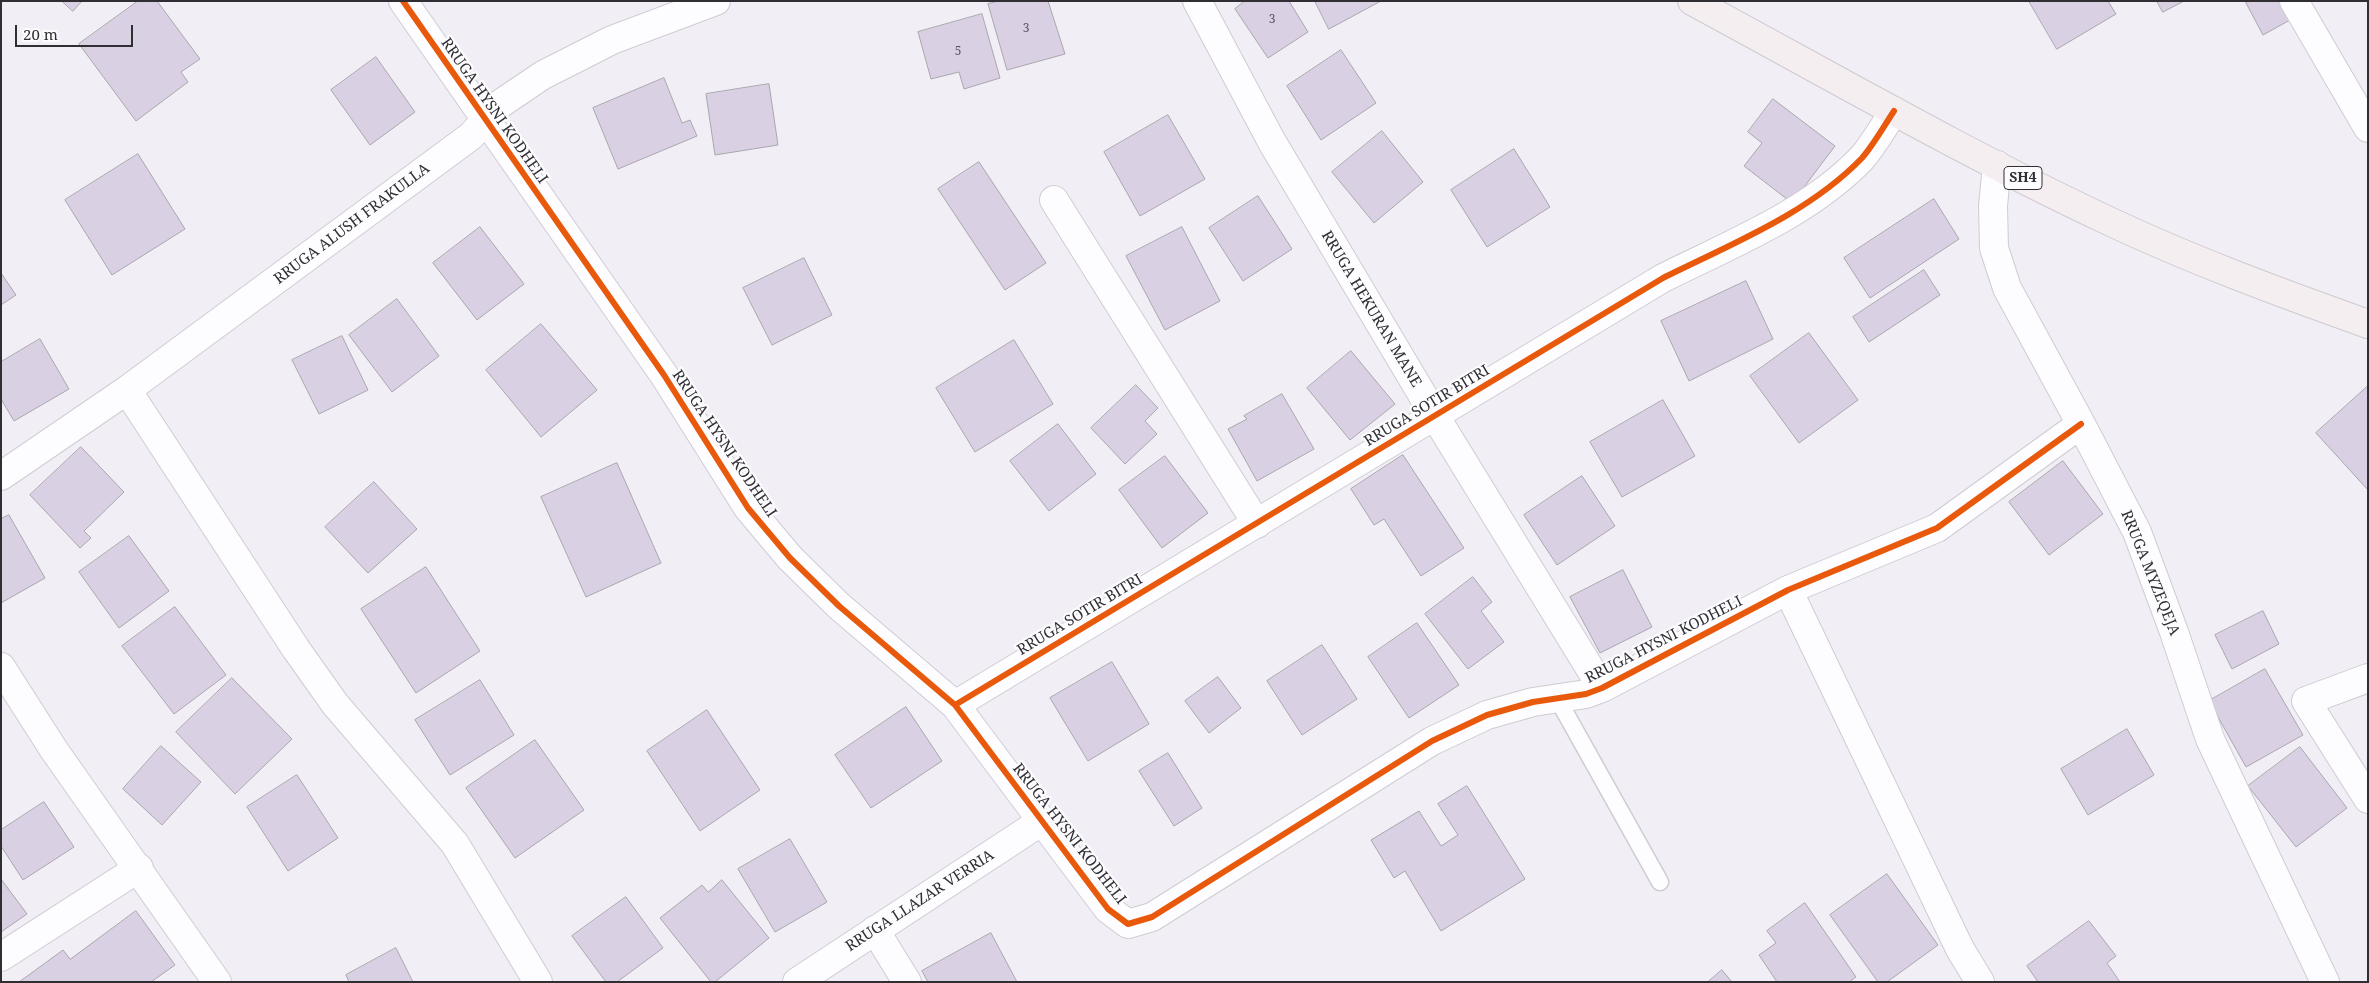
<!DOCTYPE html>
<html>
<head>
<meta charset="utf-8">
<style>
	body { margin:0 }
	#map { position:relative; width:2369px; height:983px; overflow:hidden; background:#f2eef6; font-family:"Noto Serif",serif }
	canvas { display:block }
	.frame { position:absolute; inset:0; border:2px solid #302e33; pointer-events:none }
	.scale { position:absolute; left:15px; top:25px; width:118px; height:22px; box-sizing:border-box; border:2px solid #302e33; border-top:0; padding-left:6px; font-size:15px; line-height:18px; white-space:nowrap; color:#302e33; -webkit-text-stroke:4px #fcfbfe; paint-order:stroke }
</style>
</head>
<body>
<div id="map">
<canvas width="2369" height="983"></canvas>
<div class="frame"></div>
<div class="scale">20 m</div>
</div>
<script>
const c = document.querySelector('canvas').getContext('2d');
c.lineJoin = 'round';
function fillPath(path, color) { c.fillStyle = color; c.fill(path, 'evenodd'); }
function trace(path, color, width, dash) { c.strokeStyle = color; c.lineWidth = width; c.lineCap = dash ? 'butt' : 'round'; c.setLineDash(dash || []); c.stroke(path); }
function label(font, color, halo, rows, align = 'center') {
  c.font = font + ' "Noto Serif",serif'; c.lineWidth = 4.5; c.setLineDash([]); c.textBaseline = 'middle'; c.strokeStyle = halo; c.fillStyle = color; for (const [text, x, y, turn = 0] of rows) {
    c.save(); c.translate(x, y); c.rotate((+turn || 0) * Math.PI / 180); c.textAlign = isNaN(turn) ? turn : align; if (halo) c.strokeText(text, 0, 0); c.fillText(text, 0, 0); c.restore();
  }
}
const building = new Path2D(`
	M62,1h20l-9,10z
	M138,1h19l43,58 -19,13 7,10 -52,39 -57,-77z
	M999,1h49l17,53 -58,16 -19,-66z
	M1245,1h44l19,31 -40,26 -33,-49z
	M1315,1h66l-52,28z
	M2029,1h79l8,13 -59,35z
	M2157,1h27l-21,11z
	M2249,1h32l9,19 -27,15 -17,-32z
	M982,14l18,64 -36,11 -5,-17 -28,7 -13,-47z
	M1341,50l35,53 -55,37 -34,-54z
	M376,57l39,55 -45,33 -39,-55z
	M664,78l18,45 8,-3 7,16 -79,33 -25,-61z
	M769,84l9,61 -63,10 -9,-61z
	M1773,99l62,47 -43,57 -48,-37 18,-23 -14,-11z
	M1168,115l37,64 -65,37 -36,-64z
	M1382,131l41,51 -49,41 -42,-51z
	M1514,149l36,58 -63,40 -36,-57z
	M138,154l47,75 -73,46 -47,-75z
	M979,162l67,101 -41,27 -67,-101z
	M1258,196l34,53 -49,32 -34,-53z
	M1934,199l25,40 -89,59 -26,-40z
	M480,227l44,57 -47,36 -44,-57z
	M1182,227l38,74 -55,29 -39,-74z
	M804,258l28,57 -60,30 -29,-57z
	M1924,270l16,25 -71,47 -16,-25z
	M1,273l15,22 -15,10z
	M1746,281l27,58 -84,42 -28,-60z
	M397,299l42,57 -47,36 -43,-57z
	M541,324l56,66 -56,47 -55,-67z
	M1809,333l49,67 -59,43 -49,-67z
	M342,336l26,54 -49,24 -27,-54z
	M40,339l29,50 -55,32 -13,-22v-37z
	M1014,340l39,64 -78,48 -39,-64z
	M1351,351l44,53 -45,36 -43,-52z
	M1136,385l22,23 -13,13 12,13 -32,30 -34,-36z
	M2368,386v104l-52,-57z
	M1282,394l32,55 -57,32 -29,-52 19,-10 -3,-3z
	M1663,400l32,56 -73,41 -32,-55z
	M1058,424l38,50 -47,37 -39,-50z
	M81,447l43,45 -40,39 7,7 -11,10 -50,-53z
	M1403,455l61,93 -43,28 -37,-57 -10,6 -23,-36z
	M1165,456l43,57 -46,35 -43,-58z
	M2063,461l40,53 -54,41 -40,-53z
	M617,463l44,100 -75,34 -45,-100z
	M1582,476l33,50 -58,39 -33,-50z
	M374,482l43,47 -49,44 -43,-46z
	M9,515l36,63 -44,25v-84z
	M129,536l40,55 -50,37 -40,-56z
	M426,567l54,84 -64,42 -55,-84z
	M1623,570l29,57 -52,26 -30,-56z
	M1473,577l19,25 -11,9 23,31 -36,27 -43,-55z
	M175,607l51,68 -52,39 -52,-68z
	M2263,611l16,33 -47,25 -17,-34z
	M1417,623l42,62 -50,33 -41,-61z
	M1322,645l35,54 -55,36 -35,-54z
	M1112,662l37,62 -61,37 -38,-63z
	M2265,669l38,66 -57,32 -37,-66z
	M1218,677l23,31 -32,25 -24,-32z
	M232,678l60,61 -57,55 -59,-62z
	M480,680l34,55 -64,40 -35,-55z
	M906,707l36,54 -71,47 -36,-53z
	M707,710l53,80 -60,41 -53,-80z
	M2127,729l27,46 -66,40 -27,-46z
	M535,740l49,70 -69,48 -49,-70z
	M161,746l40,36 -39,43 -39,-36z
	M2300,747l47,61 -51,39 -48,-61z
	M1168,753l34,55 -28,18 -35,-55z
	M297,775l41,63 -50,33 -41,-64z
	M1467,786l58,93 -84,52 -36,-60 -11,7 -23,-38 48,-29 22,35 17,-11 -20,-31z
	M44,802l30,45 -51,33 -22,-34v-16z
	M790,839l37,63 -52,30 -37,-63z
	M1887,874l51,71 -51,37h-9l-48,-67z
	M1,879l26,35 -26,18z
	M722,880l47,58 -54,44h-4l-51,-64 42,-33 6,7z
	M626,897l37,51 -46,34h-11l-34,-46z
	M1805,903l51,74 -7,5h-72l-18,-27 17,-12 -9,-12z
	M136,911l39,54 -24,17h-132l44,-32 7,9z
	M2089,921l27,35 -9,7 13,19h-82l-11,-16z
	M991,933l26,49h-89l-6,-11z
	M396,948l17,34h-64l-3,-7z
	M1722,970l10,12h-24z`);
const lane = new Path2D(`
	M1557,698l103,184`);
const street = new Path2D(`
	M403,1l261,374 84,133 42,50 49,48 116,99 153,204 20,15 24,-7 280,-176 55,-26 46,-13 53,-8 16,-6 186,-98 149,-62 144,-104
	M1197,1l75,141 163,274 167,272
	M2294,1l74,127
	M1997,165l-4,41 1,42 13,40 74,136 56,108 37,100 36,107 115,243
	M1054,200l203,324
	M127,390l169,259 39,55 120,140 83,138
	M1,476l126,-86 344,-254 29,-32 43,-29 69,-35 104,-39
	M1788,590l172,359 20,33
	M1,667l53,83 163,232
	M2368,678l-62,23 62,98
	M955,705l708,-427c68,-34 145,-64 199,-120 12,-14 22,-32 32,-47
	M875,930l32,52
	M1,957l138,-89
	M797,982l245,-161`);
const primary = new Path2D(`
	M1692,1c139,75 276,154 419,221 83,39 170,71 257,102`);
const cycleway = new Path2D(`
	M403,1l261,374 84,133 42,50 49,48 116,99 153,204 20,15 24,-7 280,-176 55,-26 46,-13 53,-8 16,-6 186,-98 149,-62 144,-104
	M955,705l708,-427c68,-34 145,-64 199,-120 12,-14 22,-32 32,-47`);
const numberNames = [
	["3",1272,20],
	["3",1026,29],
	["5",958,52]
];
const shields = [
	[2023,178,38]
];
const shieldNames = [
	["SH4",2023,178]
];
const streetNames = [
	["RRUGA HYSNI KODHELI",494,111,55],
	["RRUGA ALUSH FRAKULLA",352,224,-37],
	["RRUGA HEKURAN MANE",1371,309,59],
	["RRUGA SOTIR BITRI",1427,406,-31],
	["RRUGA HYSNI KODHELI",724,444,56],
	["RRUGA MYZEQEJA",2150,573,68],
	["RRUGA SOTIR BITRI",1080,615,-31],
	["RRUGA HYSNI KODHELI",1664,640,-27],
	["RRUGA HYSNI KODHELI",1069,834,52],
	["RRUGA LLAZAR VERRIA",920,901,-33]
];
fillPath(building, '#d9d0e4');
trace(building, '#a9a6ac', 1);
trace(lane, '#cfccd2', 19);
trace(street, '#cfccd2', 30);
trace(primary, '#cdcbcf', 30);
trace(lane, '#fdfcfe', 16);
trace(street, '#fdfcfe', 28);
trace(primary, '#f5eef1', 28);
trace(cycleway, '#e8590c', 6);
label('12px', '#5a565f', null, numberNames);
for (const [x, y, w] of shields) { const box = new Path2D(); box.roundRect(x - w / 2, y - 11.5, w, 23, 4); c.fillStyle = '#fcfbfe'; c.fill(box); trace(box, '#302e33', 1); }
label('bold 14px', '#302e33', null, shieldNames);
label('15px', '#302e33', '#fcfbfe', streetNames);
</script>
</body>
</html>
